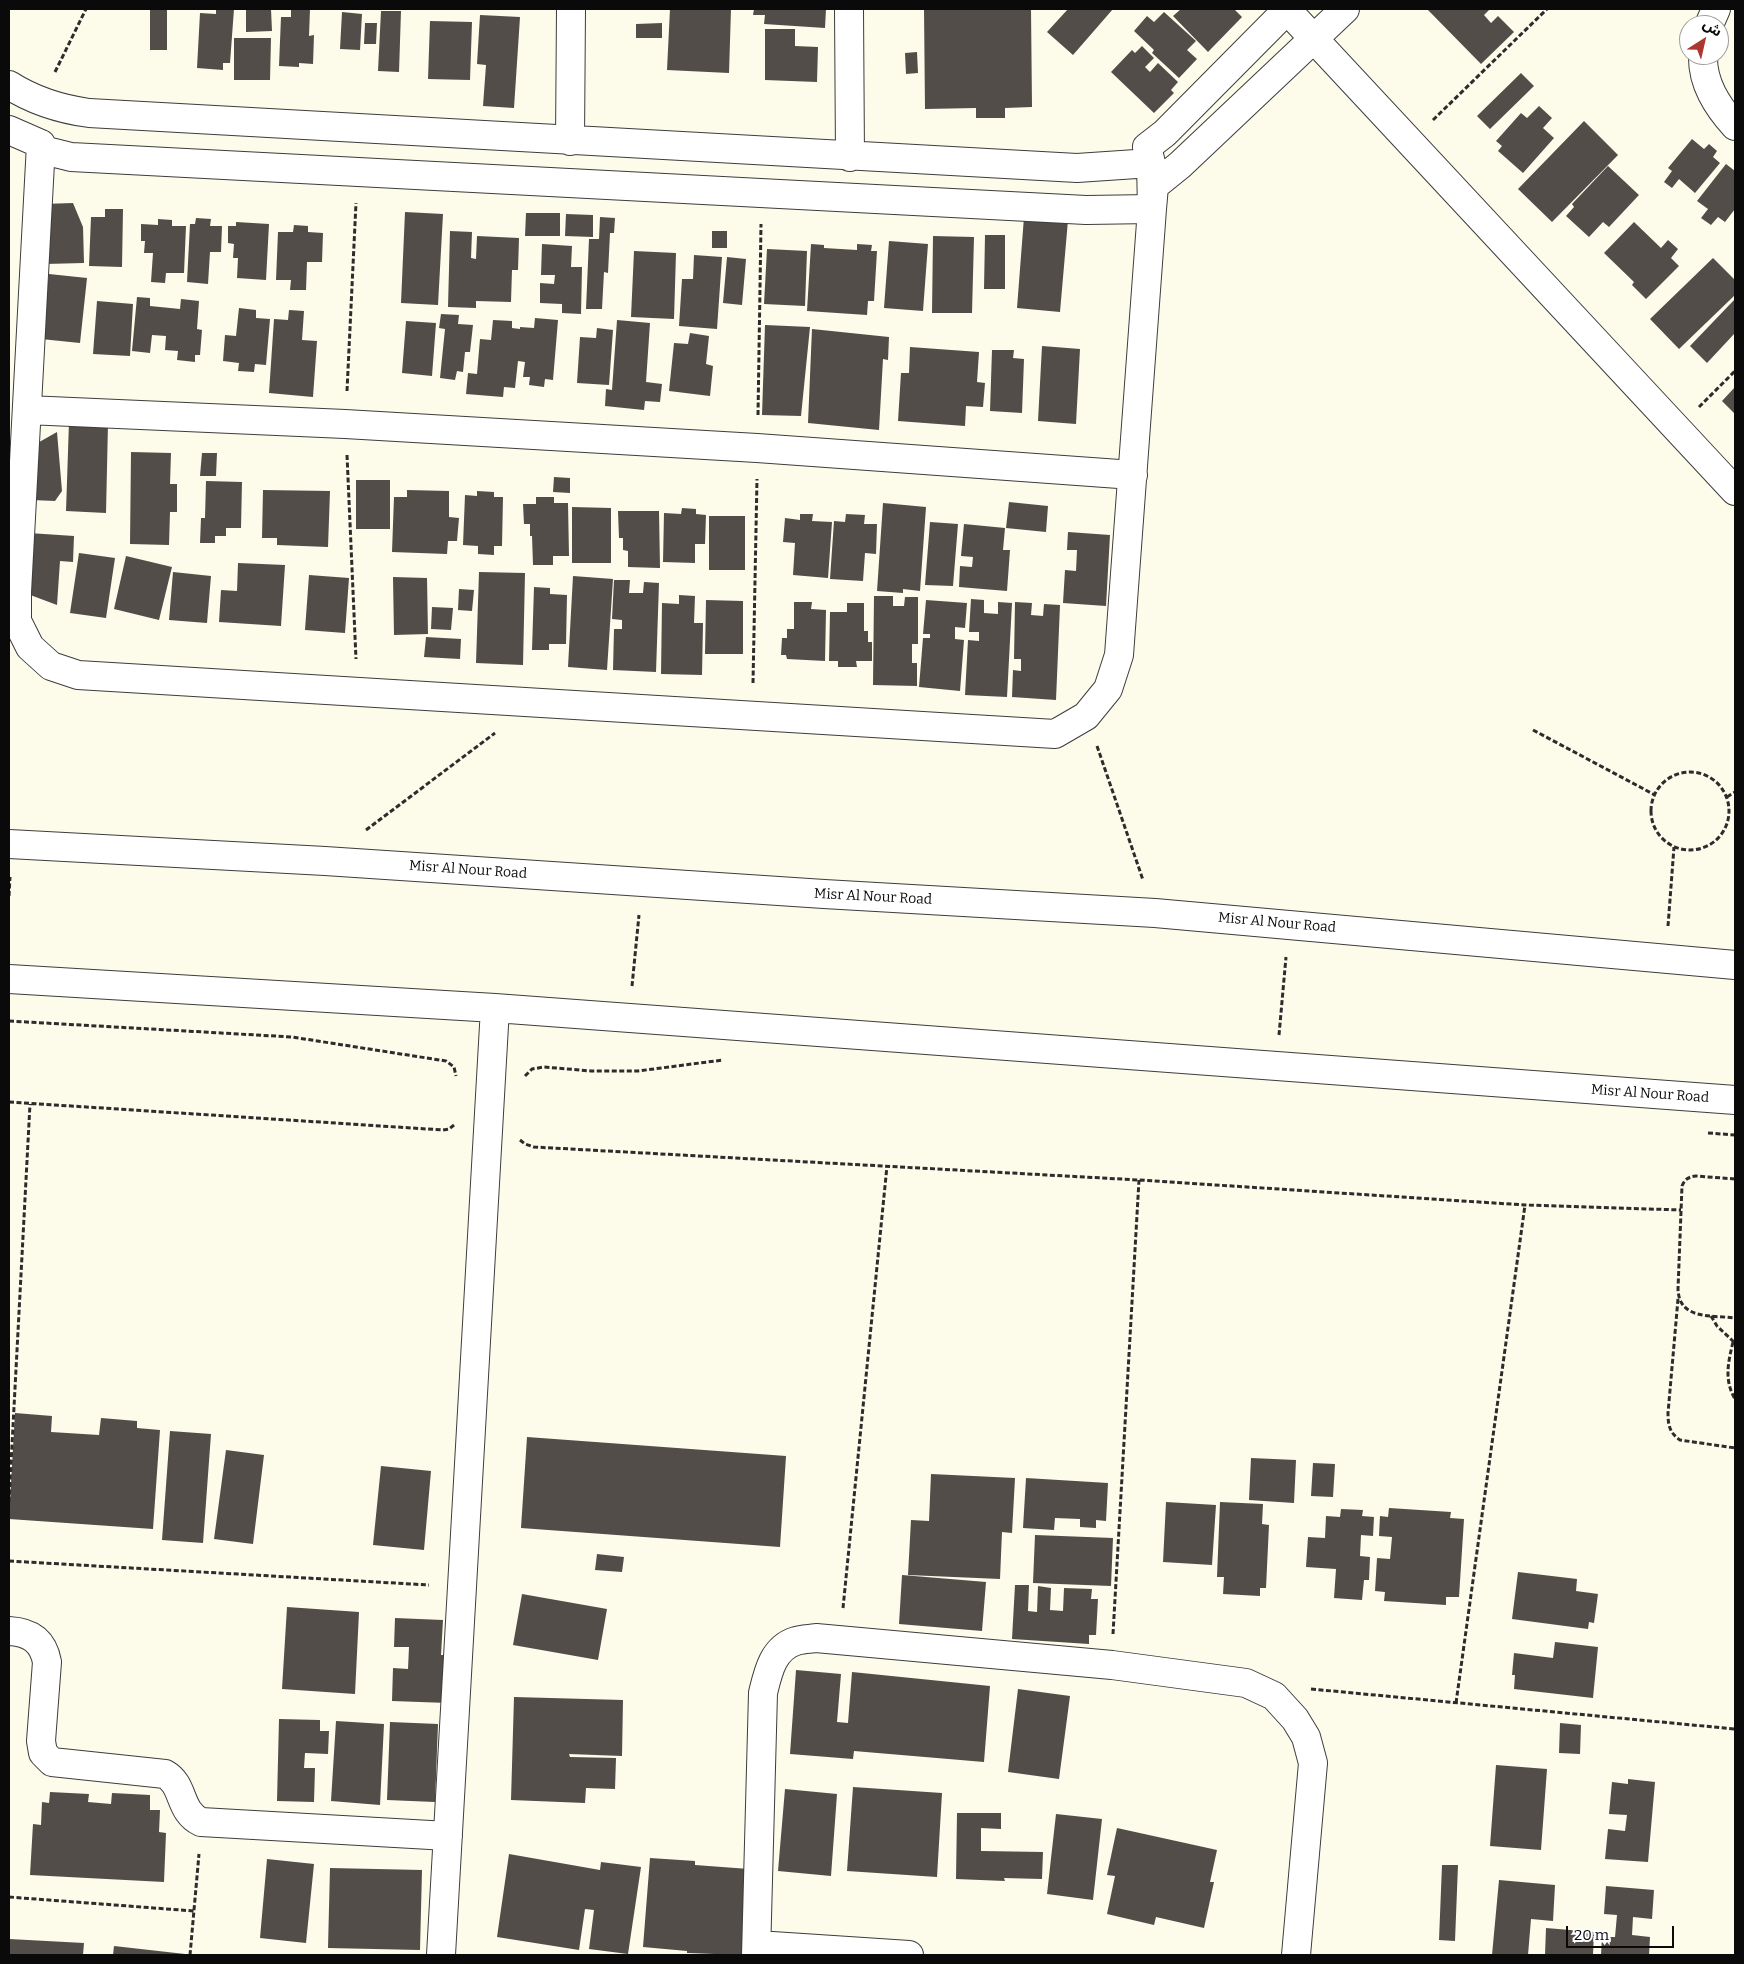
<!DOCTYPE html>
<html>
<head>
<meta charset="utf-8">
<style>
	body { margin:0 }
	#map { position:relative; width:1744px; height:1964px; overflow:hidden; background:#fdfbea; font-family:Bitter,"Noto Sans Arabic",serif }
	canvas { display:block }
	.frame { position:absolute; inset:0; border:10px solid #0a0a0a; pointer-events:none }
	.north { position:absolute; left:1679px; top:15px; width:50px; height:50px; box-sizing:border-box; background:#fff; border:1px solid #9d9d9d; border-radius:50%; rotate:35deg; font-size:14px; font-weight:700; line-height:20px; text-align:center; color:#0a0a0a }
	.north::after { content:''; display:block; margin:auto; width:18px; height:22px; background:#ac3730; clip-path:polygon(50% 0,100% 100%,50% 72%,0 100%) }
	.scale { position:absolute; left:1566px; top:1926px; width:108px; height:22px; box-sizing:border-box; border:2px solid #0a0a0a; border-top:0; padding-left:6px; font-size:15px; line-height:18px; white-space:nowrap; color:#0a0a0a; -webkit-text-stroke:4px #fff; paint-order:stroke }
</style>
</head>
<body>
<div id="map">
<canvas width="1744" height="1964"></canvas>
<div class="frame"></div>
<div class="north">ش</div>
<div class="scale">20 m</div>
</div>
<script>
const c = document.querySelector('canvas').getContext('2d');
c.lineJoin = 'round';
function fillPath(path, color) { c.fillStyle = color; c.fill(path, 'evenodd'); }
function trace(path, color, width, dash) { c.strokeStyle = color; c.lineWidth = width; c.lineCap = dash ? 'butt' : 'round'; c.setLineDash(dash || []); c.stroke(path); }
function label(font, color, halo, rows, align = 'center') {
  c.font = font + ' Bitter,serif'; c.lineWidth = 5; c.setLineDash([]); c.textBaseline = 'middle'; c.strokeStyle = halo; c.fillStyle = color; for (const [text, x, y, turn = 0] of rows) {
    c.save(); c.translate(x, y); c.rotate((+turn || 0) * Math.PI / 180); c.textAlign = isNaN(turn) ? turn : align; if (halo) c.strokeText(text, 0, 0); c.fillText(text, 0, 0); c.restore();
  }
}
const building = new Path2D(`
	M150,9h17v41h-17z
	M216,9h18l-4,54h-7v7l-26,-2 3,-55 16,1z
	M246,9h25l1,22 -26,1z
	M291,9h19l-1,27 5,-1 -1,29 -14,-1v4l-20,-1 2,-49h10z
	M670,9h61l-2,64 -62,-3z
	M754,9h72l-1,19 -61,-4 1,-9h-12z
	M924,9h107l1,98 -27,1v10h-29v-10l-51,1z
	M1068,9h45l-40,46 -26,-23z
	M1181,9h53l8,8 -34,35 -35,-36z
	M1427,9h63l-6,6 7,8 7,-7 16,16 -33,32z
	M381,11h20l-2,61 -21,-1z
	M342,12l20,2 -2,36 -20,-1z
	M1164,12l32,29 -9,9 10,9 -18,19 -27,-25 2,-3 -20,-19 13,-15 7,6z
	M480,15l40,2 -6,91 -31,-2 3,-41 -9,-1z
	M430,21l42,1 -2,58 -42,-1z
	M365,23h12l-1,21h-12z
	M662,23v15h-26v-14z
	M765,29h30v17l23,1 -1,35 -52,-2z
	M234,38h37l-1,42h-36z
	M1142,46l12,12 -9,9 5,5 8,-9 20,19 -7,8 3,3 -20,20 -43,-41 21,-22 3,3z
	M917,52l1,21 -12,1 -1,-21z
	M1521,73l13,13 -44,43 -13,-13z
	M1539,106l13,12 -9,10 11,10 -31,35 -25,-22 4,-5 -6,-5 25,-28 6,5z
	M1584,121l34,34 -66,67 -34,-33z
	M1692,139l12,10 5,-5 8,7 -4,6 7,6 -25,30 -16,-14 -7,9 -8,-6 8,-11 -4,-3z
	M1726,164l9,7v38l-10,13 -7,-5 -7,8 -10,-7 7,-9 -11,-8z
	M1608,166l31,29 -30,32 -6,-5 -14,15 -23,-21 8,-9 -2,-3z
	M73,203l10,24 1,36 -39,1 -2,-60z
	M105,209h18l-1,58 -33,-1 2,-49h14z
	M405,212l38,2 -5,91 -37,-2z
	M526,213h34v23h-35z
	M566,214l27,1v22l-28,-1z
	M600,217l15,1 -1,15h-4l-2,40 -4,-1 -2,37h-16l3,-70h10z
	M1024,217l44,3 -8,92 -43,-4z
	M196,218l15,1 -1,7h12l-1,26h-11l-2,32 -21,-2 3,-58h5z
	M158,219l14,1v6h14l-2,47h-18l-1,10 -14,-1 2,-29h-9l1,-12h-4v-17l17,1z
	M236,222l33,2 -3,56 -29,-2 1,-20h-5l1,-14 -6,-1v-17h8z
	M1634,222l27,26 7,-8 10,9 -7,9 8,8 -33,33 -14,-14 2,-3 -30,-29z
	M294,225l14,1v6l15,1 -1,29h-15l-1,28h-16l1,-10h-15l2,-48h15z
	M450,231l22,1 -1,26 5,1 1,-23 42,2 -1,32h-6l-1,32 -35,-1v7l-28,-1z
	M712,231h15v17h-15z
	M985,235h20v54h-21z
	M933,236l41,1 -2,76h-40z
	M889,241l39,3 -5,67 -39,-3z
	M542,244l30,2 -1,21h11l-1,47 -19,-1v-9l-22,-1v-20l14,1 1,-9h-14z
	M811,244l13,1v3l33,2v-6l15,1 -1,6h6l-3,50h-6l-1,14 -60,-4z
	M767,249l40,2 -2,55 -41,-2z
	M634,251l42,2 -2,66 -43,-2z
	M694,255l28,2 -5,72 -38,-3 3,-47h11z
	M727,257l19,2 -4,46 -19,-2z
	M1713,258l22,22v15l-56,54 -29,-30z
	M49,274l38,4 -7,65 -39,-4z
	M137,297l13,1v8l30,3 1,-10 18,2 -2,28 5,1 -2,25h-5v7l-18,-2 1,-9 -13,-1 1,-14 -14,-1 -2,18 -18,-2z
	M1735,299v34l-28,30 -17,-17z
	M97,301l36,3 -3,52 -37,-2z
	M239,308l17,2v8l14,1 -4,46 -11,-1 -1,8 -16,-1 1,-8 -16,-2 2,-26 11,1z
	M289,310l15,1 -2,29 15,1 -4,56 -44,-4 5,-74 14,1z
	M441,314l18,1 -1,9 15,1 -3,27h-5l-2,20 -6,-1 -2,9 -15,-2 5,-49 -6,-1z
	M535,318l23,2 -5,60 -8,-1 -1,8 -15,-2 1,-8h-7l2,-15 -7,-1 -3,27 -11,-1 -1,10 -37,-3 2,-21 9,1 3,-35 11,1 2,-20 19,1v7l8,1v-2l14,1z
	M617,320l33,3 -4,59 16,2 -2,18 -15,-1 -1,9 -39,-4 1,-17 6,1z
	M406,321l30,2 -4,53 -30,-3z
	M765,325l45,2 -9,89 -39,-1z
	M597,328l16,2 -4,55 -32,-2 3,-46 16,1z
	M812,329l77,8 -1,23 -5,-1 -4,71 -71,-7z
	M690,333l19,3 -3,28 7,2 -3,30 -41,-5 5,-48 14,1z
	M1042,346l38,3 -4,75 -38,-3z
	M910,347l69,5 -2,30 8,1 -2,24 -17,-1 -1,20 -67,-5 3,-48h8z
	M992,350h22l-1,8 11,1 -2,54 -32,-2z
	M1735,387v27l-13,-13z
	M69,422l39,1 -2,90 -40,-2z
	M57,432l5,59 -7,10 -23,-1 2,-55z
	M131,452l40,1 -1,31h7v28h-7l-1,33 -39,-1z
	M202,453h15l-1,23h-16z
	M554,477l16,1v15l-17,-1z
	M356,480h34v49h-34z
	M206,481l36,1 -1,46h-15v8h-11v7h-15l1,-25h4z
	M263,490l67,1 -2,56 -51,-2v-7h-15z
	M407,490l42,1v26l10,1 -2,23h-9l-1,13 -55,-2 2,-55h13z
	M477,491l17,1v5h9l-1,49h-8v9l-16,-1v-8l-15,-1 2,-50 12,1z
	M536,497h18v6h14l1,53h-16v9h-20l-1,-29h-2v-12h-6l-1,-20h13z
	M1009,502l39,4 -2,26 -40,-4z
	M883,503l43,4 -6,84 -17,-2v4l-26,-2z
	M572,507l39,1v55h-39z
	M682,508l14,1v5l10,1 -1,29h-10v19l-32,-1 1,-49 17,1z
	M618,511h41l1,57 -32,-1v-16l-5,-1v-12h-4z
	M800,514h13l-1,7 20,1 -4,56 -35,-3 2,-32 -12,-1 2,-24 15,2z
	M846,514l19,1 -1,9h13l-1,30 -11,-1 -2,28 -33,-2 4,-58 11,1z
	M709,516h36v54h-36z
	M930,522l28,2 -5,62 -28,-1z
	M964,524l41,4 -2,22h7l-3,41 -48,-4 1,-21 12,1 1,-10 -12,-1z
	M1068,532l42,3 -4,71 -43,-3 2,-33 11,1 1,-21h-10z
	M29,533l45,3 -1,26 -13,-1 -3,44 -32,-12z
	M79,553l36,5 -9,60 -36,-5z
	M126,556l46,11 -13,53 -45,-11z
	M238,563l47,2 -4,61 -62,-4 2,-32 16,1z
	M173,572l38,4 -4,47 -38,-3z
	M479,572l46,1 -2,92 -47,-2z
	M309,575l40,3 -4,55 -40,-3z
	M573,576l40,3 -6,91 -39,-3z
	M393,577l34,1 1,56 -34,1z
	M614,580h16l-1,13h14l1,-11 15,1 -3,89 -43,-2 1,-41h8v-9l-10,-1z
	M534,587l16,1v6l17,1 -1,49h-17v6h-17z
	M459,589l15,1 -2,21 -14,-1z
	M679,595l16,1 -1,27h9l-1,52 -41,-1 1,-71 17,1z
	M874,596h19v10h11l1,-9h13v47h-6v19h5v23l-44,-1z
	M971,599l13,1v13l14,1v-12l14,1 -5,94 -42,-2 3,-55 11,1v-9h-10z
	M706,600l37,1v53h-38z
	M926,600l41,3 -2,25 -10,-1v12l9,1 -4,51 -41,-4 4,-49h7v-4h-7z
	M794,602h18l-1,7 15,1 -1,51 -38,-2 -1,-4h-5l1,-17h5v-9h7z
	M1015,602l17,1 -1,12 12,1 1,-12 16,1 -4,95 -44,-3 1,-27 8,1v-12h-7z
	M847,603h17v28h4v11h4v19h-16l1,6h-19v-6h-9l1,-49h17z
	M432,607l21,1 -2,22 -20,-1z
	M426,637l35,2 -1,20 -36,-2z
	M15,1413l37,3 -1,16 48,3 2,-17 36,3v7l23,2 -7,99 -144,-10z
	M170,1431l41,3 -8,109 -41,-3z
	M527,1437l259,19 -6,91 -259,-19z
	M226,1450l38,5 -11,89 -39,-5z
	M1251,1458l45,2 -2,43 -45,-3z
	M1313,1463l22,1 -2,33 -22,-1z
	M381,1466l50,5 -7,79 -51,-5z
	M931,1474l84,4 -3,55 -10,-1 -2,47 -92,-4 3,-55 18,1z
	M1026,1478l82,5 -2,38 -10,-1v8l-16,-1v-8l-25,-1 -1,12 -31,-2z
	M1166,1502l50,3 -4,60 -49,-3z
	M1220,1502l43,2 -1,20 7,1 -3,63h-6v8l-37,-2 1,-17h-7z
	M1389,1508l62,4 -1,6 14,1 -5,78h-13v8l-62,-4 1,-9 -10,-1 2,-33 13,1 2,-22 -13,-1 1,-20 8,1z
	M1341,1509l22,1 -1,6 12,1 -1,19 -12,-1 -1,21 10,1 -1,23h-5l-2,20 -28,-2 2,-29 -30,-2 2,-30 17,1 1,-22 14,1z
	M1035,1535l78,3 -2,48 -78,-3z
	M597,1554l27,3 -2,15 -27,-2z
	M1518,1572l59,7 -1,12 22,3 -4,29 -5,-1 -1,7 -76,-10z
	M902,1575l84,7 -4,49 -83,-7z
	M1015,1585h14l-1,26 9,1 1,-26 13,2 -1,22 13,1 1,-23 28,1 -1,10h7l-2,36h-7v9l-77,-5z
	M522,1594l85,15 -9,51 -85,-15z
	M287,1607l72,5 -4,82 -73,-5z
	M395,1618l48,2 -2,35h8l-1,48 -56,-2 1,-33 15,1 1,-22h-15z
	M1555,1642l43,5 -5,51 -79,-9 1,-14h-3l2,-22 39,5z
	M796,1670l45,4 -4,48 11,1 4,-51 138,14 -6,76 -130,-11 -1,8 -63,-5z
	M1018,1689l52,7 -11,83 -51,-7z
	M514,1697l109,3 -1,56 -53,-2 1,3 46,1 -1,31 -29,-1 -1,15 -74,-3z
	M279,1719l41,1v11h9l-1,23 -23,-1 -1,15h11l-1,34 -37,-1z
	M336,1721l48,3 -4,81 -49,-4z
	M390,1722l48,2 -3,78 -48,-2z
	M1560,1723l21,2 -1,29 -21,-1z
	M1496,1765l51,4 -6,81 -51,-4z
	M1628,1779l27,3 -7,80 -43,-3 3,-30 17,2 2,-16 -18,-1 3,-32 16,2z
	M853,1787l89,6 -5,84 -90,-6z
	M785,1789l52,5 -6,82 -53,-5z
	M50,1792l39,2 -1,8 23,2 1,-11 38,2v15h10l-1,22 7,1 -2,49 -134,-7 3,-51 8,1 1,-23 7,1z
	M957,1813h44v16l-20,-1v23l62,1 -1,27 -38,-1 1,3 -49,-2z
	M1056,1814l46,5 -9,81 -46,-6z
	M1117,1828l100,22 -7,32h4l-10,46 -48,-11 -2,8 -47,-11 8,-38 -8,-1z
	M509,1854l91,16 1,-8 40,5 -13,87 -39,-5 5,-39 -9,-1 -6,41 -82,-13z
	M650,1858l45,3v4l54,4 -7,86 -55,-2v-2l-44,-4z
	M267,1859l47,5 -8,79 -46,-5z
	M1442,1865h16l-3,76 -16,-1z
	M330,1868l92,2 -2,80 -92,-2z
	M1499,1880l56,5 -2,36 -22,-2 -3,36h-36z
	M1606,1886l48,4 -2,29 -19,-2 -1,18 18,2 -1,18h-48l1,-18h13l2,-22 -13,-1z
	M1546,1928l48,4 -1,23h-48z
	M9,1939l75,4 -1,12h-74z
	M114,1946l71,8v1h-72z`);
const path = new Path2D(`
	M55,72l31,-63
	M1433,120l114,-111
	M347,391l9,-188
	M1699,407l36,-36
	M758,415l3,-191
	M347,455l9,204
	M753,683l4,-204
	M1533,730l122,65
	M1097,746l46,134
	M1651 811a39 39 0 1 1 78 0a39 39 0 1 1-78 0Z
	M1727,797l8,-5
	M366,830l129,-97
	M9,896l1,-19
	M1668,926l6,-79
	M632,986l7,-71
	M9,1021l283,16 154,24 8,6 2,9
	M1279,1035l7,-78
	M525,1076l7,-7 12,-2 47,4h47l85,-11
	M9,1102l434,28 6,-1 5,-4
	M1708,1133l27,2
	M520,1140l5,4 9,3 605,33 386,25 156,5
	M1735,1179l-39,-3c-8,1 -11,3 -14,10l-4,103c1,31 33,26 57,29
	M1678,1299l-10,114c0,13 2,20 12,27l55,8
	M1711,1316l6,10 18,17
	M1733,1342c-5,21 -9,38 2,57
	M9,1502l21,-398
	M9,1561l420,24
	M843,1608l44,-442
	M1113,1634l26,-454
	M1311,1689l424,40
	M1456,1703l69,-498
	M9,1897l185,14
	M190,1955l9,-101`);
const minor = new Path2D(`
	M849,9l1,148
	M1287,10l448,481
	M1709,25l7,-16
	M1703,55c-1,28 14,51 32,71
	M9,85c25,16 51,24 80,28l988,55 74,-5 -4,-16 18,-14 123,-124
	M9,130l32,14 2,6 28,7 1015,53 66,-1 2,-23 26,-21 165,-156
	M570,141l1,-132
	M41,144l-24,448v29l13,26 21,19 27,9 977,59 31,-18 22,-27 11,-34 33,-446 -1,-46
	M27,410l318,14 412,24 376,27
	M9,844l316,17 499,33 331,19 580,52
	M9,979l486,29 1240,92
	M9,1631c21,1 34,10 38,31l-6,79 2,12 9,9 113,12c20,11 13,37 36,48l247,14
	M757,1945l152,10
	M441,1955l54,-947
	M756,1955l7,-262c5,-21 10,-45 33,-52 6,-2 14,-2 20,-3l296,27 134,18 28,13 21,23 11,18 7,26 -17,192`);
const streetNames = [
	["Misr Al Nour Road",468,870,4],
	["Misr Al Nour Road",873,897,3],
	["Misr Al Nour Road",1277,923,5],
	["Misr Al Nour Road",1650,1094,4]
];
fillPath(building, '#524d48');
trace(minor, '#3d3d3d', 30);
trace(path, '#2c2c2c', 3, [5, 2.5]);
trace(minor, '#fff', 28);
label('14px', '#0a0a0a', '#fff', streetNames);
</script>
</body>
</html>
